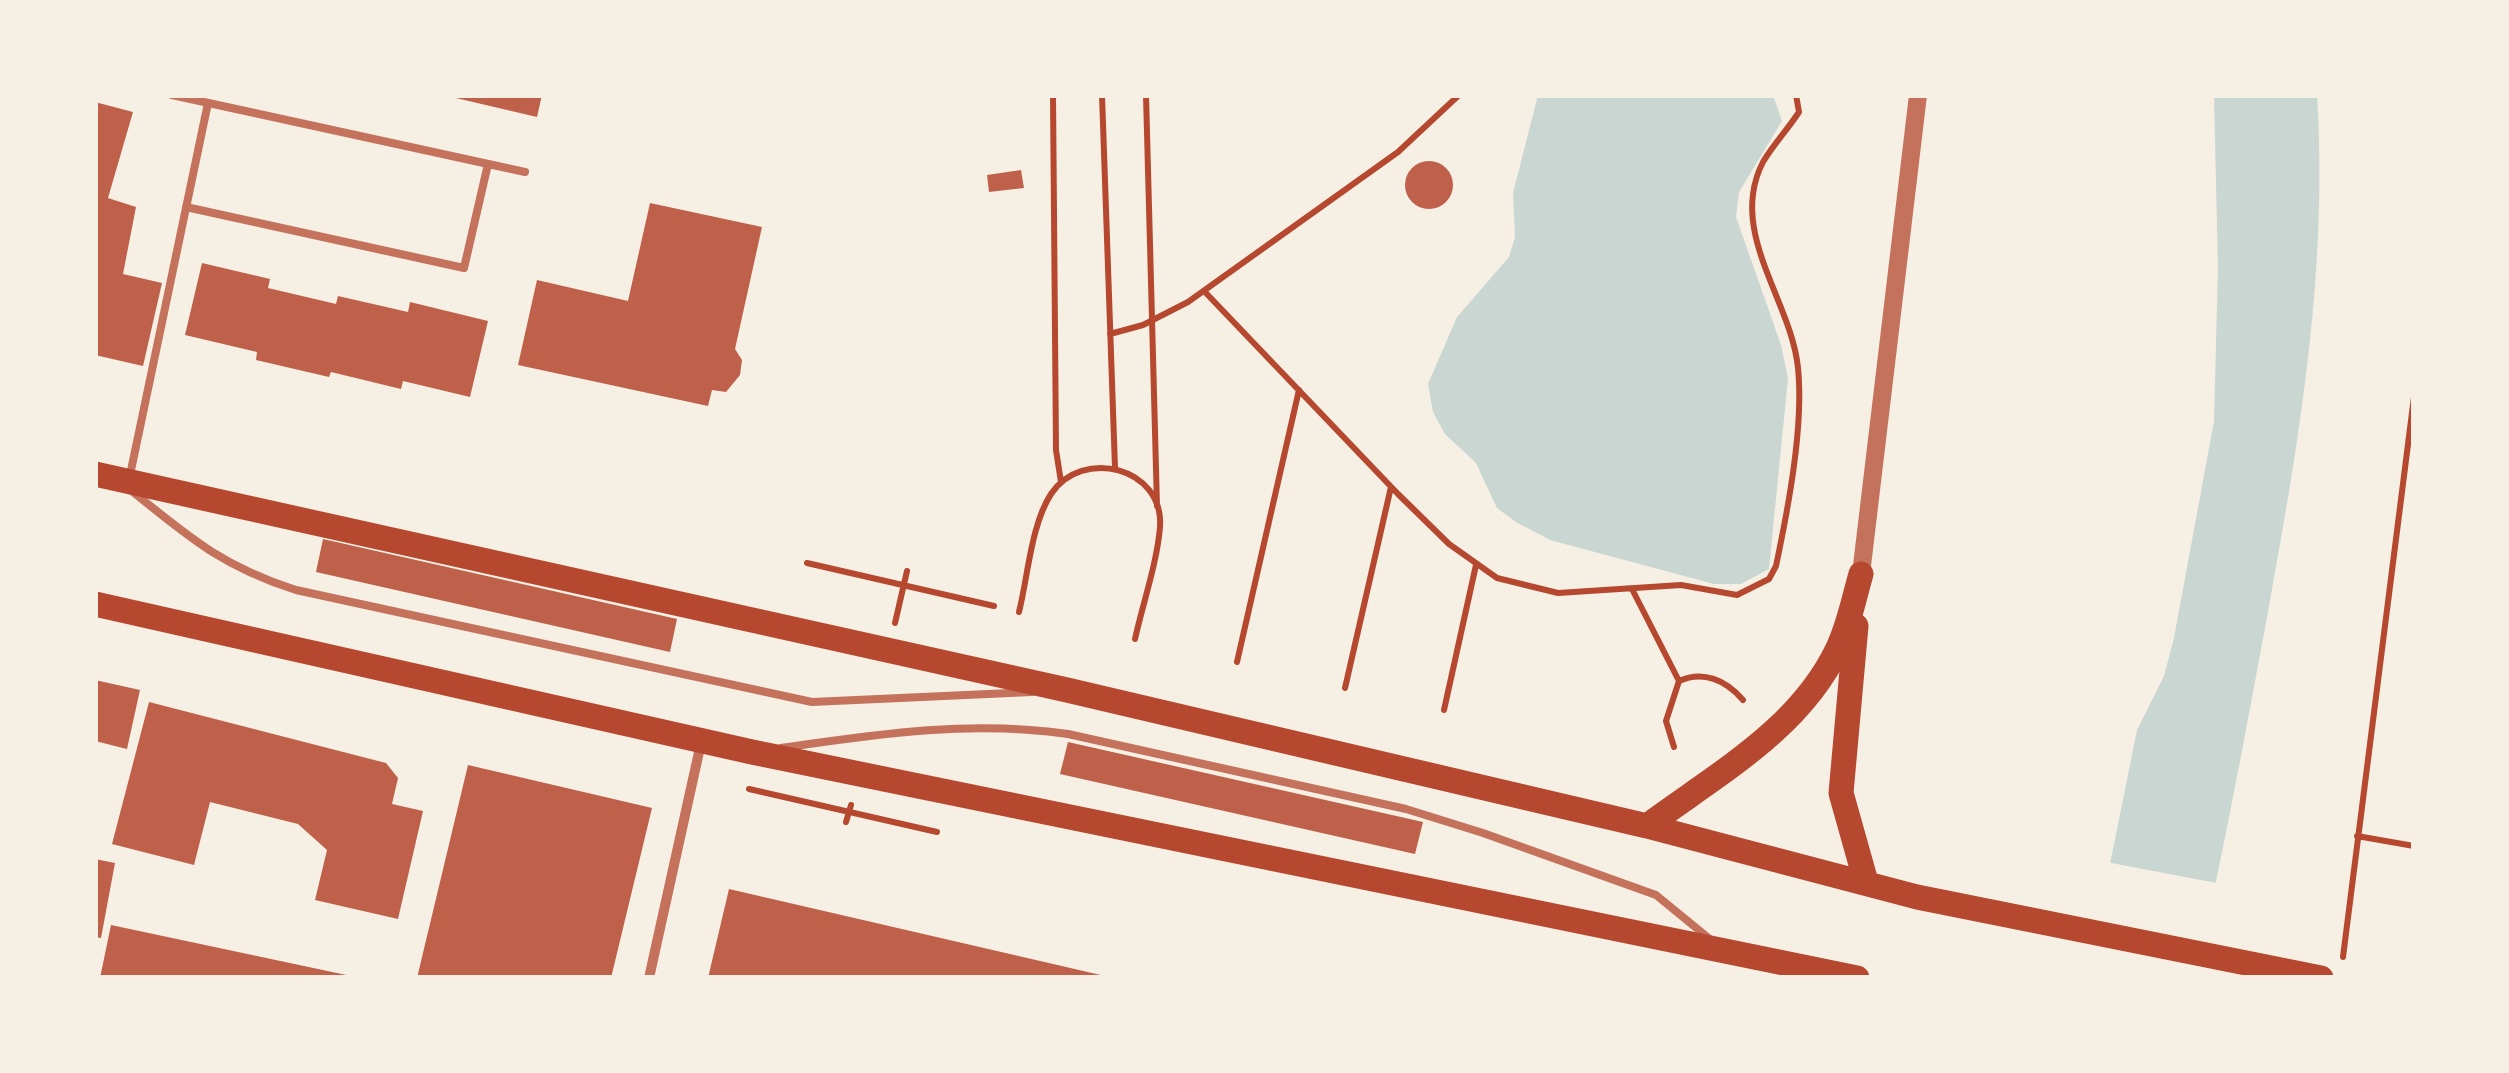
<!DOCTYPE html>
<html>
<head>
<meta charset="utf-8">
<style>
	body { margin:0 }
	#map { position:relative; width:2509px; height:1073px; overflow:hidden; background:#f6efe4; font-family:Mulish,sans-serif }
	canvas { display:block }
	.frame { position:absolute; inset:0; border:98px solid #f6efe4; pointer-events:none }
</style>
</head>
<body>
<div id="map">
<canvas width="2509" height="1073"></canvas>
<div class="frame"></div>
</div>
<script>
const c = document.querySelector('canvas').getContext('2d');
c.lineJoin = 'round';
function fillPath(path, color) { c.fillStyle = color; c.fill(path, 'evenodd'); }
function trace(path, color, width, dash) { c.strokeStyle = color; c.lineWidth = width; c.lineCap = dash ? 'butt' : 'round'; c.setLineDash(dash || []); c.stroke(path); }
const water = new Path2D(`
	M1538,95h235l9,26 -43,71 -3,25 45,128 7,33 -19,191 -28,15h-27l-164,-44 -34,-18 -19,-14 -21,-45 -31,-29 -12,-22 -5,-28 29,-67 52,-60 6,-20 -2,-44z
	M2214,95h103c11,173 -17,341 -48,511 -23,125 -46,249 -74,372h-108l50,-248 27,-54 10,-38 40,-217 4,-153z`);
const pier = new Path2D(`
	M2106,862l116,22 -22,94h-118z`);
const building = new Path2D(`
	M443,95h99l-5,22z
	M95,102l38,10 -25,86 28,9 -13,67 39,9 -19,83 -48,-11z
	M1405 185a24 24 0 1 1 48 0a24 24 0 1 1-48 0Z
	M1021,170l3,18 -35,4 -2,-17z
	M650,203l112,24 -27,122 7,11 -2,15 -14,17 -14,-2 -4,16 -190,-41 19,-85 91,21z
	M202,263l68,16 -2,9 68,16 2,-8 70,16 2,-10 78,19 -18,76 -67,-16 -2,8 -70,-17 -2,5 -73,-17 1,-8 -72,-17z
	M323,539l354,80 -7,33 -354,-80z
	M95,680l45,10 -13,59 -32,-8z
	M149,702l237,61 12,15 -6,26 31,7 -25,108 -83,-19 12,-50 -29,-26 -88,-22 -16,63 -82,-21z
	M1068,742l355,80 -8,32 -355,-80z
	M468,765l184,43 -41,170h-194z
	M95,859l20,4 -14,75 -6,-1z
	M729,889l376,87v2h-397z
	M111,925l240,51 -1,2h-250z`);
const path = new Path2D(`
	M1053,95l3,355 5,32
	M1102,95l13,373
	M1146,95l11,411
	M1204,291l194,203 51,50 48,34 61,15 123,-8 56,10 32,-16 7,-13c12,-57 28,-140 22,-198 -7,-69 -71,-136 -35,-206 10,-17 25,-33 36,-50l-3,-17
	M1110,334l33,-9 45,-23 210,-150 61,-57
	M807,563l187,43
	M1632,589l47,92
	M1019,612c9,-36 12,-87 32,-118 31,-47 113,-27 109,33 -3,36 -17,76 -25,112
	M895,623l12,-52
	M1237,662l62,-272
	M1345,688l46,-201
	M1444,710l32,-145
	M1674,747l-8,-26 13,-40c24,-11 47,-1 64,19
	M749,789l188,43
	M846,822l5,-17
	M2357,836l57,10
	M2343,957l71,-560`);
const service = new Path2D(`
	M172,95l353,77
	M186,207l278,61 24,-104
	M130,475l78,-372
	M133,492c58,47 91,75 163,98l516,112 220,-10
	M781,748c97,-14 189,-28 287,-14l338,75 77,24 173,62 55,45`);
const minor = new Path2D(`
	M649,978l52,-235`);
const tertiary = new Path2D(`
	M1861,574l57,-479`);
const primary = new Path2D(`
	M95,474l972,216 580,136 270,71 404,81
	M95,604l657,148 1105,226
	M1856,626l-15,167 25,89
	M1647,826c70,-52 153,-97 191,-178 11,-23 16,-50 23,-74`);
fillPath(water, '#c9d6d2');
fillPath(pier, '#f6efe4');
fillPath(building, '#bf614a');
trace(path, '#b5482f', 6);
trace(service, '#c5725c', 8);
trace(minor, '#c5725c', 10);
trace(tertiary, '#c5725c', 18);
trace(primary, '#b5482f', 25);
</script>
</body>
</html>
